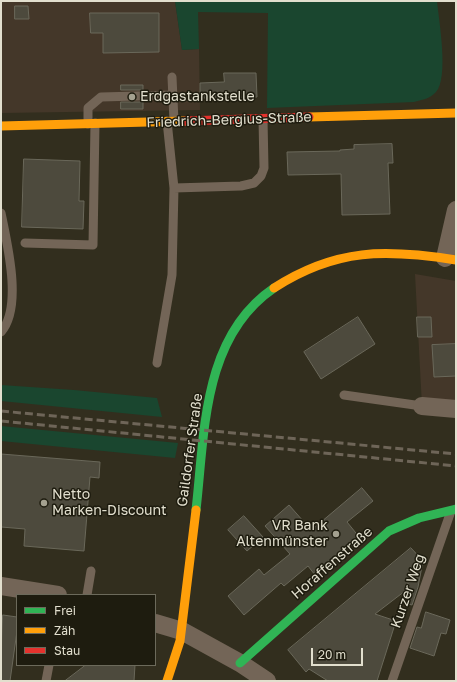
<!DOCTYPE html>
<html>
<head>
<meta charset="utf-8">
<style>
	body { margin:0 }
	#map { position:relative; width:457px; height:682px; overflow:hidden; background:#322e1e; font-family:"Golos Text",sans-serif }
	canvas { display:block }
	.frame { position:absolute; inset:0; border:2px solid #e2dfce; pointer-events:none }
	.legend { position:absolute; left:16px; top:594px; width:140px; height:72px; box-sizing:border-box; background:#1e1c0f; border:1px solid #6c6a5b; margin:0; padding:5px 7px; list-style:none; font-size:12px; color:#e2dfce }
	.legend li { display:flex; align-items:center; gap:8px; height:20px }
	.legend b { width:20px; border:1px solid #6c6a5b }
	.scale { position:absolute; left:311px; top:648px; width:52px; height:18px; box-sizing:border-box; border:2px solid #e2dfce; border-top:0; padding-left:5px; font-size:12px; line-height:14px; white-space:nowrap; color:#e2dfce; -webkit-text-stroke:3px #1e1c0f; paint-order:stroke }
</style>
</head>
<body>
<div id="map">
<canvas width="457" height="682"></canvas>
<div class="frame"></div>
<ul class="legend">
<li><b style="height:5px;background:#30b455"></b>Frei</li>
<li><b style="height:5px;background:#ff9f0a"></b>Zäh</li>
<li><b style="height:5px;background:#e5322d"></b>Stau</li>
</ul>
<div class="scale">20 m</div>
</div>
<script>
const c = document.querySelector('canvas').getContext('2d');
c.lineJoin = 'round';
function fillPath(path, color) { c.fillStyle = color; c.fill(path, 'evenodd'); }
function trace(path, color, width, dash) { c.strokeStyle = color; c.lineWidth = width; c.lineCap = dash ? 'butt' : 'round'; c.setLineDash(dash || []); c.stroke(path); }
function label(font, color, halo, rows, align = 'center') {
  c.font = font + ' "Golos Text",sans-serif'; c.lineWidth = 3; c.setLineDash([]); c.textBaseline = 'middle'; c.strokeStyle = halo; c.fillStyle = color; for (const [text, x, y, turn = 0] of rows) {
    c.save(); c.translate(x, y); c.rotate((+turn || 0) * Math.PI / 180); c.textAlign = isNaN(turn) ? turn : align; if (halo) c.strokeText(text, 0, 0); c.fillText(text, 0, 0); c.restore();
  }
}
const commercial = new Path2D(`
	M1,1h174l7,49 17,-1 1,61 -199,3z
	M415,274l41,7v128l-34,-3z`);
const green = new Path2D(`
	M175,1h262c2,20 12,77 -1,91 -6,7 -15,8 -22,10l-147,6 1,-95 -70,-1 1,37 -17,1z
	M1,385l73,5 83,8 5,19 -161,-16z
	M1,426l177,17 -3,15 -174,-17z`);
const building = new Path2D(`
	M15,6h13l1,13h-14z
	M90,13h69v39l-56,1v-20h-12z
	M224,73h32l1,24 -57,1v-15l24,-1z
	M121,85h22v5h-22z
	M121,102h22v7h-22z
	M392,144l1,19h-5l2,51 -48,1 -1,-41 -53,1 -1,-23 53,-1v-1l14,-1v-4z
	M24,159l56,2 -1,40h5l-1,28 -61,-2z
	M358,317l17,27 -54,35 -17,-27z
	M417,317h14l1,20h-14z
	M456,344v32l-22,1 -2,-32z
	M1,454l99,8 -1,16 -9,-1 -6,74 -60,-5 1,-17 -24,-2z
	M362,488l11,13 -26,21 13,16 -45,37 -7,-9 -24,20 -3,-3 -37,32 -16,-19 31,-27 5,6 26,-21 -25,-28 24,-21 22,25z
	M244,516l19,21 -16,14 -19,-21z
	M411,548l12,13 -5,26 -6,18 -4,-1v-21l-3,8 -30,23 21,7 -19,60h-49l-19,-12 -3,3 -18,-22z
	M426,612l24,8 -4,14 -5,-1 -7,23 -24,-8 7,-21 4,1z
	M3,615l14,2v14l-7,50h-9z
	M86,665h49l-1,16h-69z`);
const lane = new Path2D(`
	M172,77l2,44
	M88,124v-16l13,-11 72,-2
	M174,188l67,-2 13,-3 7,-7 3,-8 -1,-49
	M1,213c6,30 22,94 0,119
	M25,243l68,2 2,-122
	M157,363l15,-88 2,-87 -7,-67
	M344,395l78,11
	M87,595l4,-24
	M46,681l3,-16
	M392,681l59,-170`);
const street = new Path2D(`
	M445,258l11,-48
	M422,406l34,3
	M1,586l57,9
	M155,623l27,8 58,32 27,18`);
const fast = new Path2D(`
	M196,510c9,-78 6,-173 78,-222
	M240,663l149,-132 30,-13 37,-9`);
const slow = new Path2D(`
	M309,117l147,-4
	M1,126l184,-5
	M274,288c62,-40 112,-39 182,-28
	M167,681l13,-40 16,-131`);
const jam = new Path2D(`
	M185,121l124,-4`);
const rail = new Path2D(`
	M1,411l455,43
	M1,421l455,45`);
const markers = [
	[132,97,4,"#a4a190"],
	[44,503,4,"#a4a190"],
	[336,534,4,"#a4a190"]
];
const poiNames = [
	["Erdgastankstelle",140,97],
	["Netto",52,495],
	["Marken-Discount",52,511],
	["VR Bank",328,526,"right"],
	["Altenmünster",328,542,"right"]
];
const streetNames = [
	["Friedrich-Bergius-Straße",229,120,-2],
	["Gaildorfer Straße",190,450,-82],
	["Horaffenstraße",332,563,-41],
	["Kurzer Weg",408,591,-71]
];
fillPath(commercial, '#443729');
fillPath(green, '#1a462f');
fillPath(building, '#4d4a3d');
trace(building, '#6a685a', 1);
trace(lane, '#736557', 9);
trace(street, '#736557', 18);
trace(fast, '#30b455', 9);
trace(slow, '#ff9f0a', 9);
trace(jam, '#e5322d', 9);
trace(rail, '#6e6558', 3, [8, 4]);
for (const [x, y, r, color] of markers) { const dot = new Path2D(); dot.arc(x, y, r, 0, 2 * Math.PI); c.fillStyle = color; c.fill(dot); trace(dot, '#1e1c0f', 1.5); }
label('14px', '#e2dfce', '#1e1c0f', poiNames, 'left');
label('14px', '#e2dfce', '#1e1c0f', streetNames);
</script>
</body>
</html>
